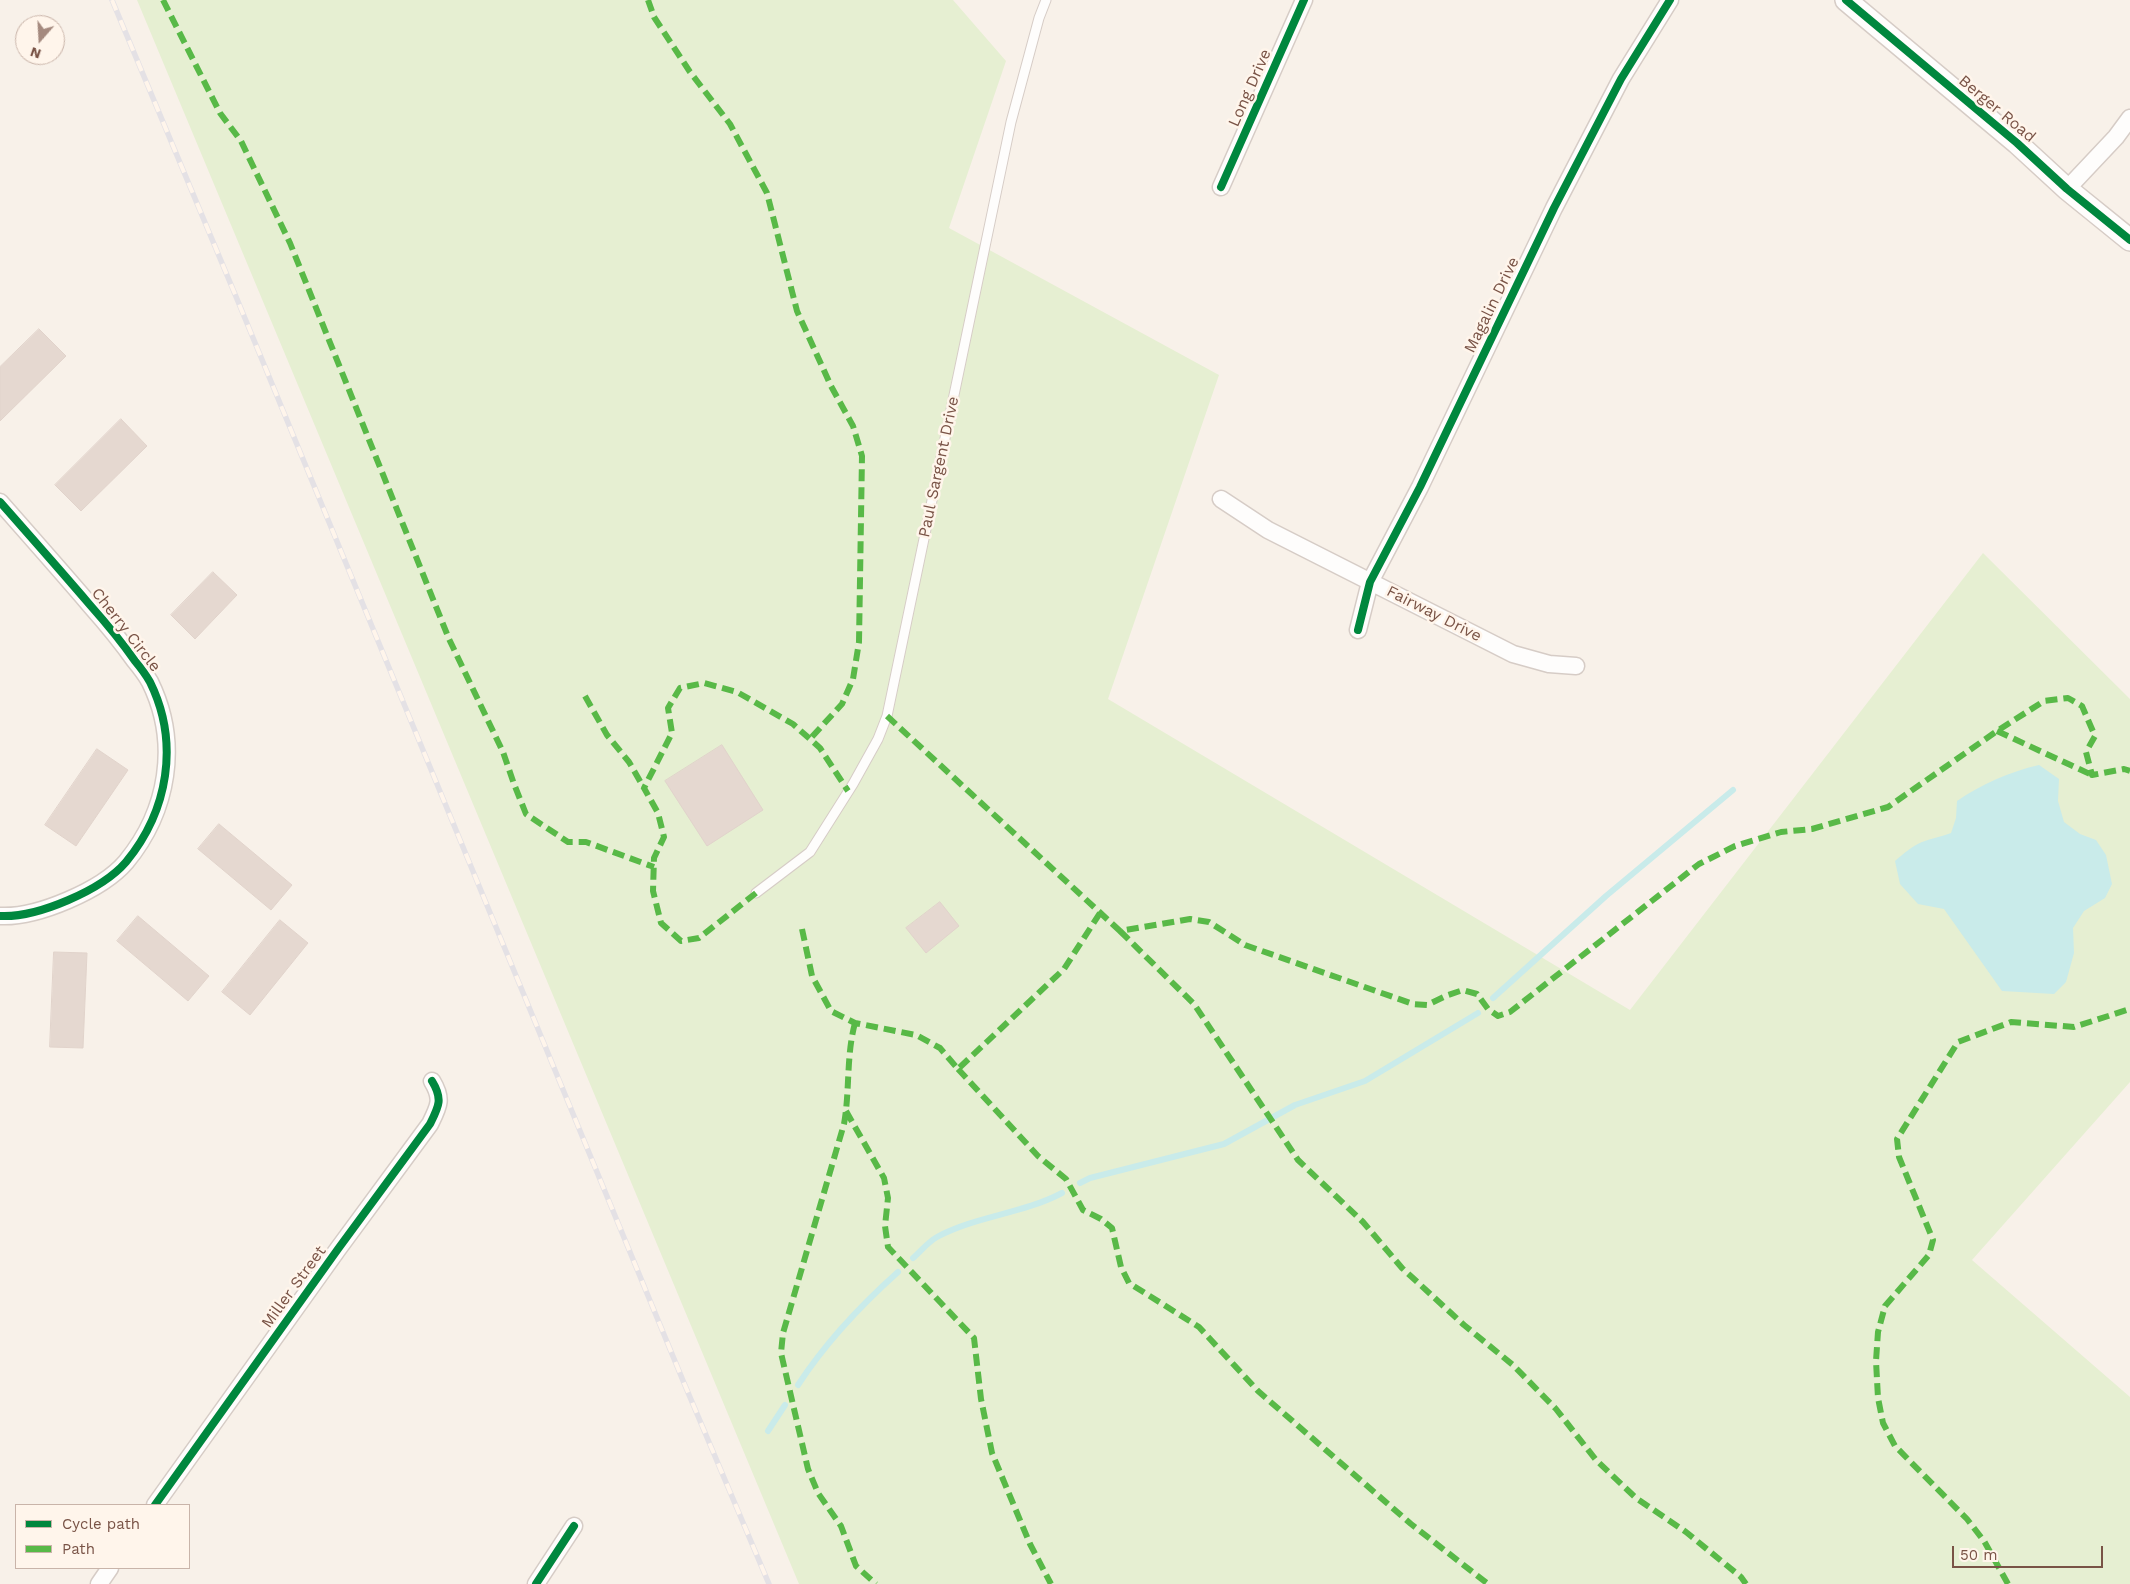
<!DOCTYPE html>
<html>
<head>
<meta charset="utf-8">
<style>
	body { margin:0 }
	#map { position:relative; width:2130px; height:1584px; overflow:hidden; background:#f8f1e9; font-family:"Work Sans",sans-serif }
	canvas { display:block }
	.legend { position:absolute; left:15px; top:1504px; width:175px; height:65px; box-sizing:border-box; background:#fff5eb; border:1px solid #c9b4a9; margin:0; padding:6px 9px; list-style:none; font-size:15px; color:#795346 }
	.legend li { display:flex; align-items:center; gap:10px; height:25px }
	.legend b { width:25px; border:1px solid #c9b4a9 }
	.north { position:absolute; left:15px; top:15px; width:50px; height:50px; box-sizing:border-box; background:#fff5eb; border:1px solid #c9b4a9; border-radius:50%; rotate:199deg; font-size:14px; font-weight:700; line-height:20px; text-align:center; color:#795346 }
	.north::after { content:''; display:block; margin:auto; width:18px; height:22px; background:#a58a7f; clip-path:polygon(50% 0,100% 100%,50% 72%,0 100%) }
	.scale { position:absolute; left:1952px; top:1546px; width:151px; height:22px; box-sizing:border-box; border:2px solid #795346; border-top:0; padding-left:6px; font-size:15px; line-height:18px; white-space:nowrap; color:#795346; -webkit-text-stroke:4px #fff5eb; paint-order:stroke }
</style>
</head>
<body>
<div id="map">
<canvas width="2130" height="1584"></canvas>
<ul class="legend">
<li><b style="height:6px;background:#00873e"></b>Cycle path</li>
<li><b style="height:6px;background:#58b947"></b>Path</li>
</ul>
<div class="north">N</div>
<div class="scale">50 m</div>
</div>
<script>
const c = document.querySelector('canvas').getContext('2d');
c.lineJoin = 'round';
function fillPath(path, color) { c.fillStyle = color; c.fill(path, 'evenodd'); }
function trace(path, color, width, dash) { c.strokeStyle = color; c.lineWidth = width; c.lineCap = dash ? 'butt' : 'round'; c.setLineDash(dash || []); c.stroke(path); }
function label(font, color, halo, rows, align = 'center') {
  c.font = font + ' "Work Sans",sans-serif'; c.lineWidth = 5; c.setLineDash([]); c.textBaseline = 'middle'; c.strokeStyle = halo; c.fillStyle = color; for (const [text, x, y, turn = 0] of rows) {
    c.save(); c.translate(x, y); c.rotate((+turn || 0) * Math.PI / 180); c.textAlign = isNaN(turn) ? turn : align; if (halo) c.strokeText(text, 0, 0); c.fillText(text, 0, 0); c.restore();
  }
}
const green = new Path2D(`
	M137,0h816l53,61 -57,167 270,147 -111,324 522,311 353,-457 147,146v383l-158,178 158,137v187h-1331z`);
const water = new Path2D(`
	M2039,765l20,14 -1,22 6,21 16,12 16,6 10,15 6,29 -7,14 -21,13 -11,17 1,25 -8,29 -12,12 -52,-3 -58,-82 -26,-5 -18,-20 -5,-23c8,-7 17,-15 27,-19 10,-4 19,-5 29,-9l5,-15 1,-17c25,-17 52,-29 82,-36z`);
const stream = new Path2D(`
	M1493,998l113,-102 127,-106
	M1080,1183l10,-5 134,-34 71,-39 70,-24 113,-68
	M913,1258c8,-7 15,-16 24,-21 39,-21 85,-23 125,-44
	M798,1385c28,-43 62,-79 100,-113
	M768,1431l17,-26`);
const building = new Path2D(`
	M39,329l27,27 -66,65v-54z
	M121,419l26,27 -66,65 -26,-26z
	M213,572l24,23 -42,44 -24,-24z
	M722,745l41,65 -56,36 -42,-65z
	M97,749l31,21 -52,76 -31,-21z
	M219,824l73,61 -21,25 -73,-61z
	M940,902l19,24 -33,27 -20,-25z
	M138,916l71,60 -21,25 -71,-60z
	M280,920l28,23 -58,72 -28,-23z
	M54,952l33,1 -4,95 -33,-1z`);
const service = new Path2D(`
	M756,893l54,-41 43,-68 25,-45 9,-23 124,-594 28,-104 7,-18`);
const minor = new Path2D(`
	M1221,187l83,-187
	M2067,189l49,-52 14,-19
	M1221,499l47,31 245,124 36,10 27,2
	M0,502c30,34 60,68 90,103 16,18 31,36 45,56 5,6 11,14 15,21 30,61 18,129 -24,180 -24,28 -89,56 -126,54
	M1358,630l12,-48 50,-95 134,-279 67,-129 49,-79
	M155,1505l183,-256 92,-125c9,-18 13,-25 2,-43
	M99,1584l11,-16
	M536,1584l38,-58`);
const tertiary = new Path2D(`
	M1846,0l171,143 50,46 63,51`);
const rail = new Path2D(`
	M112,0l125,299 447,1084 85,201`);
const quiet = new Path2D(`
	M163,0l57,113 21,28 49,102 159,396 54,113 11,32 12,30 42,28h18l68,25
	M648,0l6,17 36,55 40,52 37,69 30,118 34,75 22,40 9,30 -3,186 -6,37 -11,25 -32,35
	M585,696l22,39 22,27 15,26
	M887,716l233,215 70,-12 19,3 36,23 168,59 14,1 21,-10 15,-5 14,4 11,15 10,7 12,-4 189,-148 36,-18 46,-14 31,-3 76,-22 109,-76 47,-30 24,-3 14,8 13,30 -9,16 6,23 32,-6 6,2
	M1997,731l95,44
	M756,893l-57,45 -18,3 -20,-18 -8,-32 1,-33 10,-21 -6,-24 -14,-25 28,-55 -4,-25 12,-20 24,-5 33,9 56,32 27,24 28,43
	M802,929l10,47 19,35 24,12 61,12 24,13 18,21 106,-100 36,-56
	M1120,931l74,73 104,156 65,62 39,46 62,57 49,40 43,44 40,51 40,38 50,34 55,45 5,7
	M855,1023c-9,33 -5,68 -11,101l-61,209 -2,20 27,116 10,24 23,33 15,40 20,18
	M958,1069l80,87 28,23 17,31 18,9 11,9 9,39 8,16 70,44 59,64 153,133 77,60
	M846,1111l38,67 4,20 -3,28 3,21 86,91 7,61 11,54 38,91 21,40
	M2008,1584l-24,-43 -17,-22 -72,-73 -12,-23 -5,-25 -2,-37 2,-29 7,-26 44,-51 4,-15 -34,-83 -2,-18 61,-97 53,-20 63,5 56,-18`);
const cycleway = new Path2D(`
	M1846,0l171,143 50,46 63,51
	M1221,187l83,-187
	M0,502c30,34 60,68 90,103 16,18 31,36 45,56 5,6 11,14 15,21 30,61 18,129 -24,180 -24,28 -89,56 -126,54
	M1358,630l12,-48 50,-95 134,-279 67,-129 49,-79
	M155,1505l183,-256 92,-125c9,-18 13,-25 2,-43
	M536,1584l38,-58`);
const streetNames = [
	["Long Drive",1250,88,-66],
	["Berger Road",1997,109,40],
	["Magalin Drive",1492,305,-64],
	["Paul Sargent Drive",939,467,-78],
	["Fairway Drive",1434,614,27],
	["Cherry Circle",126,630,52],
	["Miller Street",294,1287,-54]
];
fillPath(green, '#e6efd2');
fillPath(water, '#c9ebea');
trace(stream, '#c9ebea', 6);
fillPath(building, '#e5d8d0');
trace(building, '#e1d3cb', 1);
trace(service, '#d6ccc6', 11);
trace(minor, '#d6ccc6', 19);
trace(tertiary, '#d6ccc6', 24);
trace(service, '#fefdfc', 9);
trace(minor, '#fefdfc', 16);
trace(tertiary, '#fefdfc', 21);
trace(rail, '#e4e1e5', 5.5);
trace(rail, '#fff5eb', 4, [11]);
trace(quiet, '#58b947', 6, [12, 6]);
trace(cycleway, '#00873e', 8);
label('16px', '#795346', '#fff5eb', streetNames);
</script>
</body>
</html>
